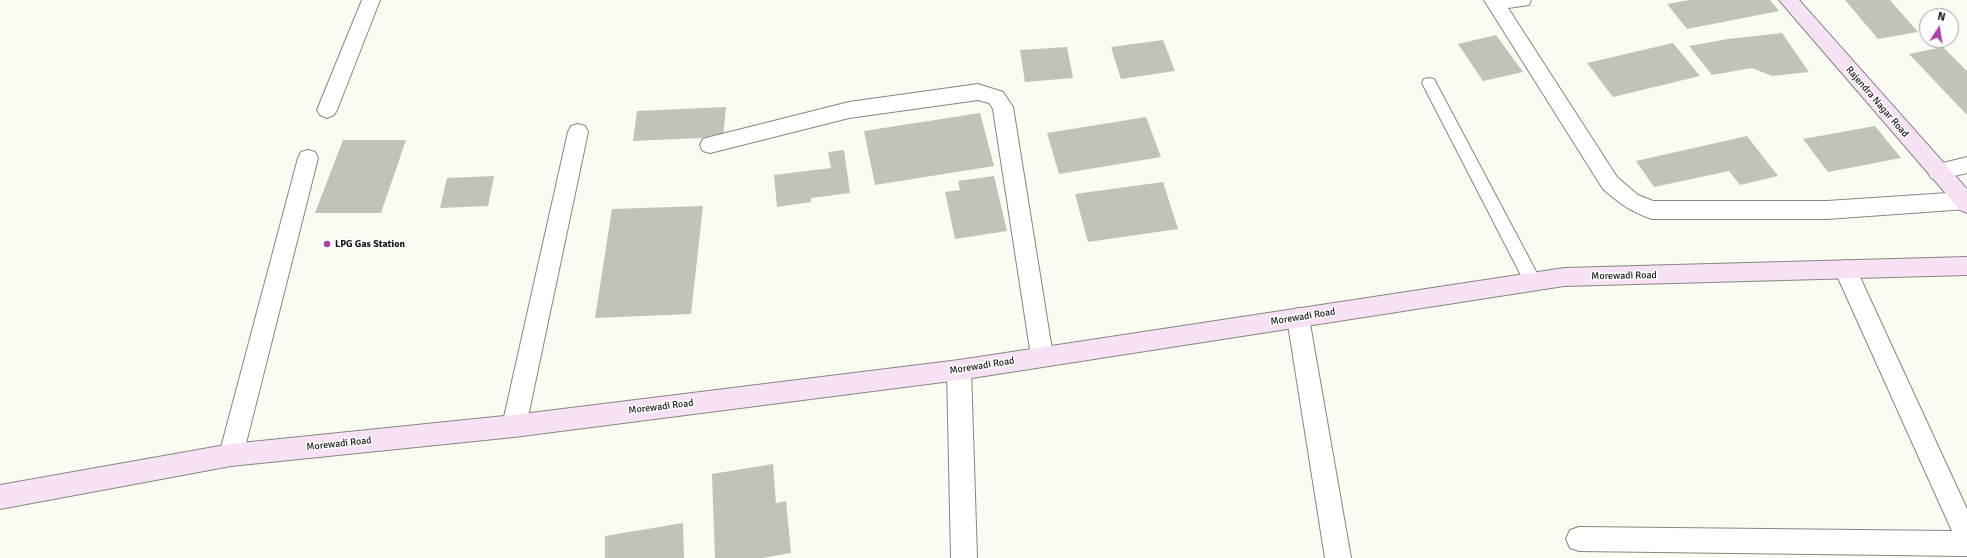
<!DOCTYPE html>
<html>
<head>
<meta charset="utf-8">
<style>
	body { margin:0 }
	#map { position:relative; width:1967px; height:558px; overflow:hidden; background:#fafbf3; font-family:Signika,sans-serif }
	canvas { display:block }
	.north { position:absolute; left:1919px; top:8px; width:40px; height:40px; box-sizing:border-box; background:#fff; border:1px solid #a2a2a1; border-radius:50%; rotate:12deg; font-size:11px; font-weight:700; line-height:16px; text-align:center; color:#161714 }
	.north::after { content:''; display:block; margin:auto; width:14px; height:18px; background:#ab43a6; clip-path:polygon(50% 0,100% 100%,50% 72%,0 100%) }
</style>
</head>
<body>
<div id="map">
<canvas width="1967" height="558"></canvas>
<div class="north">N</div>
</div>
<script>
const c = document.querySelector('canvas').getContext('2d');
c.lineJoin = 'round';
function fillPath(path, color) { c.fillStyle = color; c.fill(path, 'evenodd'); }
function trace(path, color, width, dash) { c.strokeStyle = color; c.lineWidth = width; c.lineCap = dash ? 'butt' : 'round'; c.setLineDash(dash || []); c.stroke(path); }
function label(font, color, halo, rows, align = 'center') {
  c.font = font + ' Signika,sans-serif'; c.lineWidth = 3; c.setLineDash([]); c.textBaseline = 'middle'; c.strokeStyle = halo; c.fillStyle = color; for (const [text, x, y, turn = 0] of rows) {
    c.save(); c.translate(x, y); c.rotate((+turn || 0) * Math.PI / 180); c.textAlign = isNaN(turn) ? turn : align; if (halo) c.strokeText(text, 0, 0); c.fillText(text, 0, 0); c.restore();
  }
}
const building = new Path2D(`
	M1689,0h81l9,11 -92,18 -20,-25z
	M1845,0h45l28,32 -40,7z
	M1782,33l27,39 -37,4 -20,-8 -40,7 -23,-29 39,-7z
	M1496,35l27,37 -40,9 -25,-37z
	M1163,40l12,31 -54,8 -10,-32z
	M1673,43l27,33 -87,21 -26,-34z
	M1067,47l6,31 -48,4 -5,-32z
	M1943,47l24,24v44l-58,-61z
	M726,107l-3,30 -90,4 4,-30z
	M980,113l14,53 -119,19 -11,-54z
	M1146,117l15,40 -102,17 -12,-41z
	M1875,126l26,32 -73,14 -25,-33z
	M1747,136l31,40 -38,9 -11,-14 -75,16 -18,-26z
	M343,140h63l-25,73h-66z
	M844,150l6,43 -39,5v4l-34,5 -3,-32 57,-7 -3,-16z
	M494,176l-6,30 -48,2 7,-30z
	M994,176l13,55 -52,8 -10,-47 15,-2 -2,-9z
	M1163,182l15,47 -90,13 -13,-48z
	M703,206l-12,108 -96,4 17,-109z
	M773,464l3,39 10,-2 5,52 -28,5h-48l-3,-84z
	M683,523l1,35h-79v-22z`);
const lane = new Path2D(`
	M1429,78l5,1 105,198 2,5 -2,5 -6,2 -6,-2 -105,-204 2,-4z`);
const street = new Path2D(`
	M362,0h18l-43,110 -3,5 -7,3 -7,-3 -3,-5z
	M1484,0h47l-2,5 -21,3 109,169 21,18 15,6h174l137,-9 3,1v16l-140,10h-175c-21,-7 -33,-16 -49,-30z
	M978,84l25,8 10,15 40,249 -3,7 -8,3 -8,-3 -3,-7 -38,-247 -4,-6 -11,-3 -129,18 -139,35 -7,-2 -3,-6 3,-6 7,-2 139,-35z
	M578,124l7,2 3,6 -62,294 -4,8 -8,3 -8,-3 -4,-8 66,-294 3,-6z
	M308,150l7,2 3,6 -75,297 -3,8 -9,3 -9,-3 -3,-8 79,-297 3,-6z
	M1967,157v16l-29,7 -7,-2 -3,-6 3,-6z
	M1845,260l8,2 114,247v47l-388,-5 -9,-3 -4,-9 4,-9 9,-3 373,4 -118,-262 3,-7z
	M1298,308l8,3 3,7 42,240h-26l-38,-240 3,-7z
	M959,360l8,3 4,7 6,188h-26l-4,-188 4,-7z`);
const secondary = new Path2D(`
	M1779,0h20l168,189v24l-7,-3z
	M1967,257v18l-403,11 -605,94 -445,57 -283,29 -231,43v-24l231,-41 283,-29 445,-55 605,-92z`);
const markers = [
	[327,244,4,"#ab43a6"]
];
const streetNames = [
	["Rajendra Nagar Road",1877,102,49],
	["Morewadi Road",1624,276,-1],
	["Morewadi Road",1303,317,-9],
	["Morewadi Road",982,366,-9],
	["Morewadi Road",661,407,-7],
	["Morewadi Road",339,444,-6]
];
const poiNames = [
	["LPG Gas Station",335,244]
];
fillPath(building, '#c1c3bb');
trace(lane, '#868780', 2);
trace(street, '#868780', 2);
trace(secondary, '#868780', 2);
fillPath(lane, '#fff');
fillPath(street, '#fff');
fillPath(secondary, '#f7e2f5');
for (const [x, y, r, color] of markers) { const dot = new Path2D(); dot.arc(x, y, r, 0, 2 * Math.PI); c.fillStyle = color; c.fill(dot); trace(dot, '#fff', 1.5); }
label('10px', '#161714', '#fff', streetNames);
label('bold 10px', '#161714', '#fff', poiNames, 'left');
</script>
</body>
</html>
